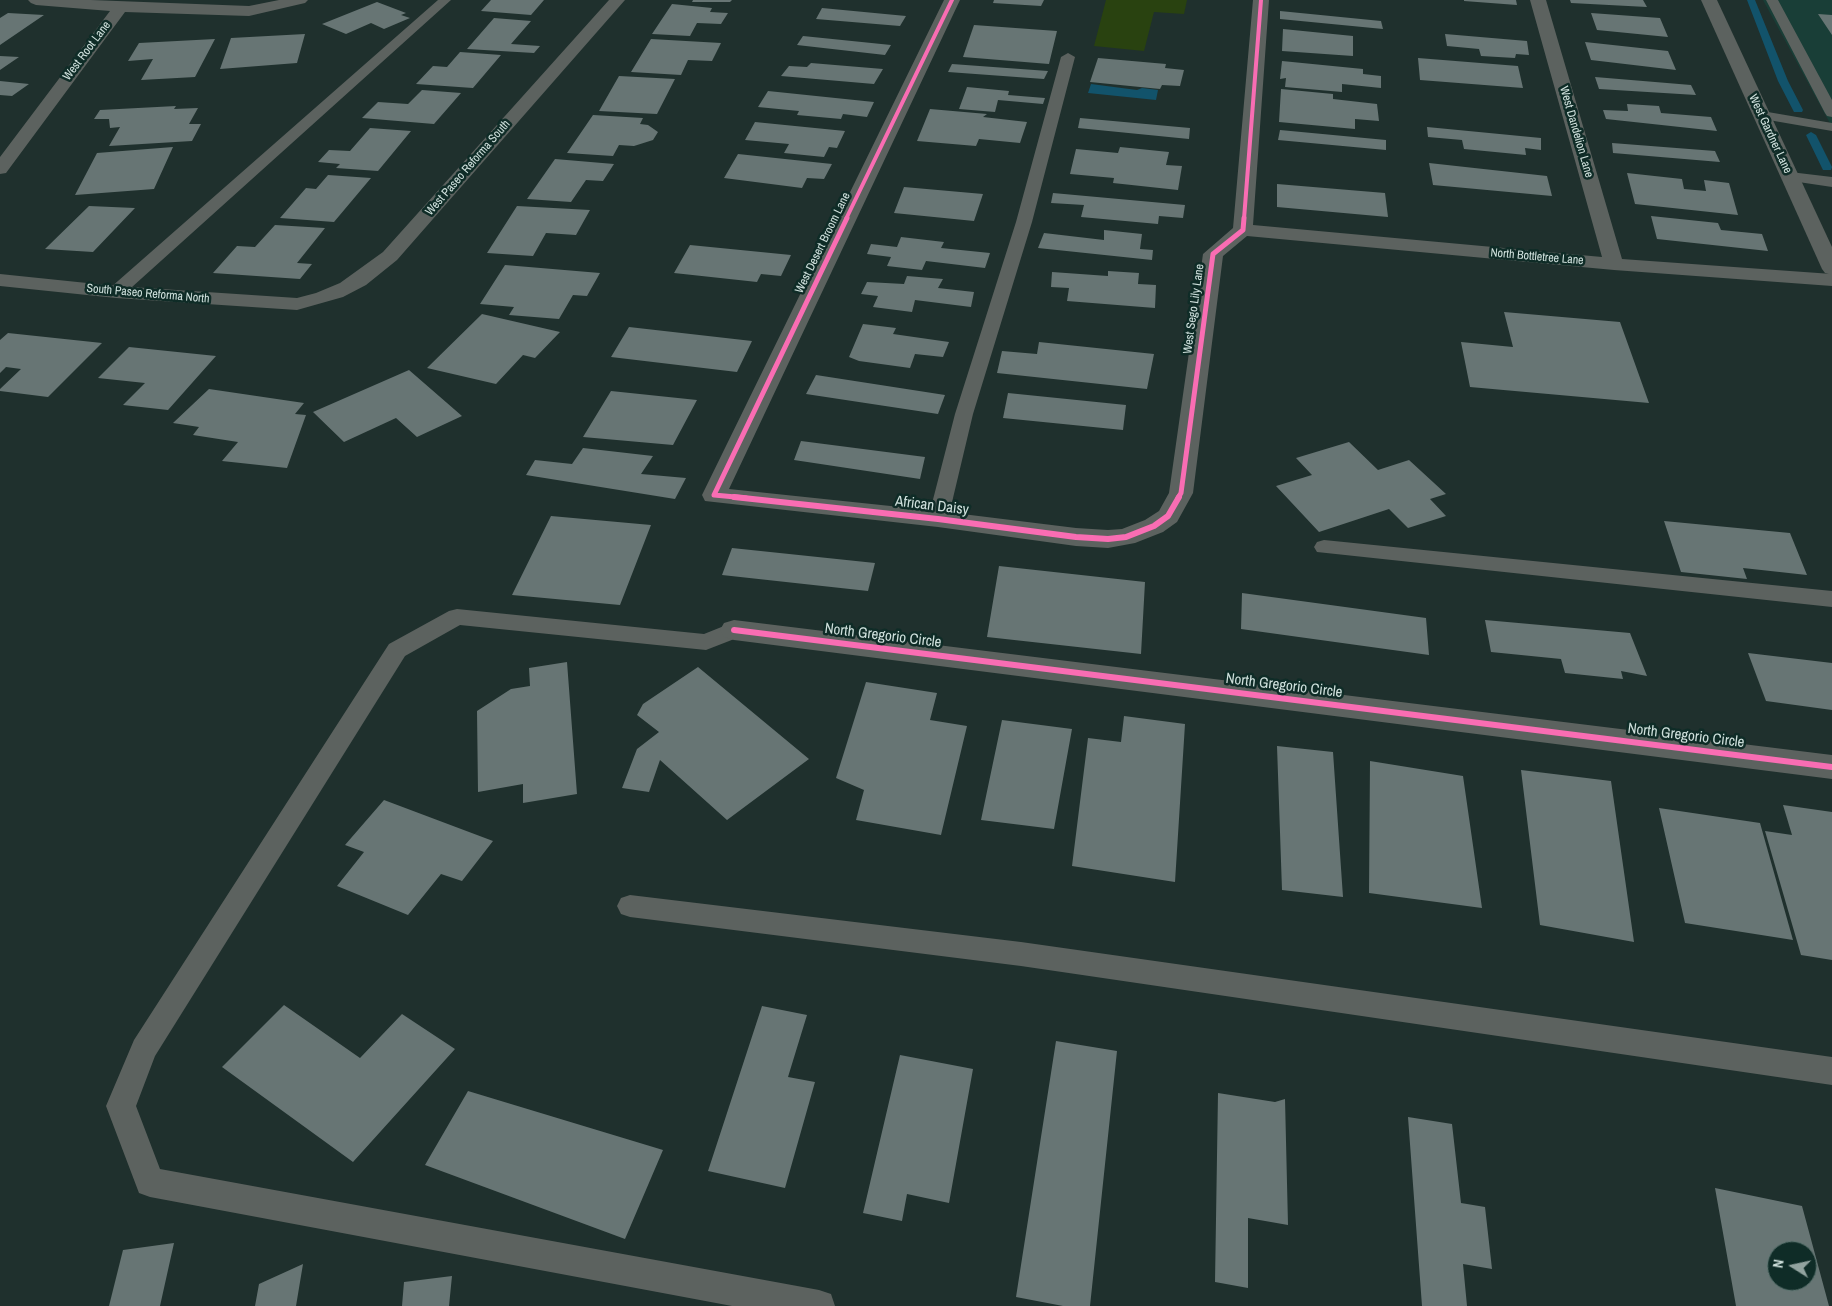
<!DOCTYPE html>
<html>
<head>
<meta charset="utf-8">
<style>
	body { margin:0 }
	#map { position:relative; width:1832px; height:1306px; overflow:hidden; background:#1f302d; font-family:"Archivo Narrow",sans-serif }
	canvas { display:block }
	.north { position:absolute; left:1767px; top:1241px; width:50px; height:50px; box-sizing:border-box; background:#0f2c27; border:1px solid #5c7470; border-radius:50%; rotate:280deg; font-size:14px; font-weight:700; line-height:20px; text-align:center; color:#d0e1dd }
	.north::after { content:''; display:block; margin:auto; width:18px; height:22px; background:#92a39f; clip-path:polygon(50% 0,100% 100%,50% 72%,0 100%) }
</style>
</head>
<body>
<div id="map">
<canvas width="1832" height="1306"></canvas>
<div class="north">N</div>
</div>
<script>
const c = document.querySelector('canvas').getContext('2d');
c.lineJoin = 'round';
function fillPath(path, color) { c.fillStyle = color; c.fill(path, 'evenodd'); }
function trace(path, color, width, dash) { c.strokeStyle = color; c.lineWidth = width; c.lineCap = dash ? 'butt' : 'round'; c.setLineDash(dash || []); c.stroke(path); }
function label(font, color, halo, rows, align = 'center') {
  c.font = font + ' "Archivo Narrow",sans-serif'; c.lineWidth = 5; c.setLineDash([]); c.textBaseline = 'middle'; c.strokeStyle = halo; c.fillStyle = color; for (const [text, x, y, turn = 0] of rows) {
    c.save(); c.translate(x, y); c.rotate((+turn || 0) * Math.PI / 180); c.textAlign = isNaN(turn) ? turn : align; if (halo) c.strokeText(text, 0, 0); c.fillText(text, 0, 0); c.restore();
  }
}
const built = new Path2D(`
	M1763,0h69v127z`);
const green = new Path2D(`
	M1106,0h81l-3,14 -30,-2 -10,39 -50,-5z`);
const water = new Path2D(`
	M1091,84l46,6 5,-2 16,2 -2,10 -68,-7z`);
const stream = new Path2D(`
	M1747,0h8l33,81 15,29 -1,2h-8l-16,-31z
	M1811,132l5,3 16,32 -1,3h-8l-1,-2 -16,-33z`);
const building = new Path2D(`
	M491,0h53l-13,15 -50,-4z
	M693,0h39l-2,2h-38z
	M994,0h50l-3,6 -48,-3z
	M1464,0h52l1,5 -53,-4z
	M1570,0h73l4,7 -76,-4z
	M377,2l29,11 -5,2 9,3 -26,11 -13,-6 -25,11 -24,-10z
	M672,4l40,4 -2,4 18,1 -7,11 -24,-1 -7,13 -38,-2z
	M822,8l84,8 -6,10 -84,-7z
	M1280,11l101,10 2,8 -103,-10z
	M8,13l36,2 -44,30v-27z
	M1591,13l69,5 8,19 -71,-7z
	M1818,14l14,1v20z
	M494,18l37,3 -20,23 29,2 -6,7 -67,-4z
	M974,25l83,6 -8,33 -86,-7z
	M1283,29l70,7v20l-71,-5z
	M305,34l-8,29 -77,6 11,-31z
	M1445,34l82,7 2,14 -13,-1 -1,4 -34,-2 -2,-7 -32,-3z
	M803,36l88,9 -6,10 -88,-10z
	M215,39l-20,38 -54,3 12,-21 -25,2 11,-18z
	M651,39l70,4 -9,18 -24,-1 -7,15 -50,-3z
	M1585,42l83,9 8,19 -85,-10z
	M460,52l41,3 -28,33 -57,-4 17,-18 14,1z
	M0,56l19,1 -19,13z
	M1098,58l68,6 -1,4 19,2 -4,16 -18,-1 -2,4 -70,-7z
	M1418,58l100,8 5,22 -103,-8z
	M1282,61l81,8v5l18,2v12l-39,-4v8l-57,-5 1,-9 -6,1z
	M811,63l72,6 -9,15 -93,-8 8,-10 18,1z
	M952,64l96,7 -4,8 -96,-7z
	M619,76l56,3 -18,35 -58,-3z
	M1595,77l96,8 5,10 -97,-6z
	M0,81l29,3 -17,12 -12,-1z
	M967,87l42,4 -1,4 37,3 -2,6 -45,-4 -3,12 -36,-3z
	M1281,89l52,5v5l44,5 2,17 -24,-2v10l-76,-7z
	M422,90l39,3 -27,31 -72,-6 16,-16 30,2z
	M768,91l106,11 -7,15 -24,-3 -2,5 -44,-4 2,-4 -41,-4z
	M1627,104l32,2 2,7 50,4 6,14 -111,-12 -3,-9 25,1z
	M176,106l-2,3 24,-1 -9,16h12l-9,17 -83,5 11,-19 -10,1 -1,-9h-15l6,-9z
	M930,109l57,5 -4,3 44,5 -7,21 -41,-4 -3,7 -59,-5z
	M593,115l50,3 -3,6 8,1 10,7 -5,8 -19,6 -15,-1 -6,11 -46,-3z
	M1080,118l110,10 -1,11 -111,-11z
	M755,122l90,9 -8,17 -8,-1 -5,10 -40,-4 5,-9 -44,-4z
	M1427,127l114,11v12l-16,-2 1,7 -62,-6 -2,-9 -34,-3z
	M370,128l41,3 -33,40 -42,-3 4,-4 -22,-2 11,-12 21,1z
	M1280,130l106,10v10l-108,-10z
	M1612,143l103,8 5,11 -107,-9z
	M173,147l-19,42 -79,6 22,-42z
	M1120,147l49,5 -3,13 16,1 -4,24 -65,-7 1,-5 -44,-4 6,-25 42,4z
	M738,154l94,10 -8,15 -17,-1 -5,10 -78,-10z
	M555,159l59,5 -11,17 -17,-1 -15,22 -44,-3z
	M1429,163l118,13 5,20 -119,-11z
	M1627,173l55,6 2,10 22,2 -2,-11 25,3 9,32 -103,-11z
	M328,175l43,3 -37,44 -54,-4 26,-30 10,1z
	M1277,184l108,9 3,24 -111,-10z
	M904,187l79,7 -9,27 -80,-8z
	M1053,193l132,12 -2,13 -24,-2 -1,8 -77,-7 3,-12 -33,-2z
	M89,206l46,2 -42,44 -48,-3z
	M517,206l73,4 -14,25 -30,-2 -13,23 -46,-3z
	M1651,216l67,7 3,7 41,4 6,17 -111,-12z
	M275,225l50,3 -28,35 15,1 -12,15 -87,-6 24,-27 18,1z
	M1104,230l38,4 -2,15 13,1 -1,10 -114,-12 6,-15 60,7z
	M901,237l43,5 -3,6 49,5 -5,15 -59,-7 -4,9 -35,-4 4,-9 -24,-3 4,-10 26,3z
	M690,245l101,10 -10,21 -20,-2 -4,8 -83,-9z
	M505,265l95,8 -13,23 -14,-1 -14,24 -50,-4 5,-8 -34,-3z
	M1108,271l31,2 -1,11 18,1 -1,23 -88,-7 2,-13 -18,-1 1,-15 56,4z
	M907,276l36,3 -5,9 36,4 -3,15 -56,-7 -3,12 -39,-5 5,-11 -17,-2 6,-12 37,2z
	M1504,312l116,10 29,81 -179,-16 -9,-45 52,5z
	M482,314l78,18 -25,26 -12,-3 -27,29 -69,-16z
	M863,324l33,4 -3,6 56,8 -6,15 -28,-3 -5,14 -51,-7 -10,-4z
	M629,327l123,14 -15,31 -126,-15z
	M8,333l94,10 -54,54 -48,-6v-2l21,-20 -15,-2 -6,6v-33z
	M1039,342l115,12 -7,35 -150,-16 5,-22 35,3z
	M129,347l87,9 -48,54 -45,-5 22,-22 -47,-5z
	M409,370l53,46 -45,21 -21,-19 -52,24 -31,-30z
	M816,375l129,20 -7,19 -132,-20z
	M209,389l95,14 -9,11 11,1 -19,53 -65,-7 16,-19 -45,-7 6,-8 -26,-4z
	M611,391l86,9 -24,45 -90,-8z
	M1008,393l118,12 -3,25 -120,-12z
	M801,441l124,16 -5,22 -126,-19z
	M1349,442l29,28 31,-10 37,34 -16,5 16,17 -38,12 -19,-19 -70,23 -43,-46 36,-11 -16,-17z
	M583,448l70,8 -12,18 45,4 -11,21 -149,-24 9,-15 37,4z
	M551,516l100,9 -31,80 -108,-10z
	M1664,521l126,12 17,42 -64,-7 4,11 -66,-7z
	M732,548l143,15 -7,28 -146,-16z
	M999,566l146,16 -4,72 -154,-17z
	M1242,593l184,25 3,37 -188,-26z
	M1485,620l145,13 17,43 -26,-5 2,8 -58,-6 -4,-14 -70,-7z
	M1748,653l84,10v47l-66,-9z
	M567,662l10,132 -54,9v-19l-45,8 -1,-81 34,-22 19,-3 -1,-18z
	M698,667l111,92 -82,61 -67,-60 -11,32 -27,-4 15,-39 22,-17 -22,-17 6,-11z
	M866,682l71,11 -7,27 37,6 -26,109 -85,-15 8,-30 -28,-12z
	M1124,716l61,8 -10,158 -103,-16 16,-128 33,4z
	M1002,720l70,9 -18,100 -73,-9z
	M1277,746l56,6 10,145 -61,-7z
	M1370,761l93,15 19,132 -113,-15z
	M1521,770l90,11 23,161 -94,-17z
	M384,800l109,41 -31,40 -21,-7 -33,41 -71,-29 27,-34 -19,-7z
	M1783,805l49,7v148l-31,-5 -36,-124 27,4z
	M1659,808l101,15 33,117 -108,-17z
	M284,1005l76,53 42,-44 53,35 -102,113 -131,-95z
	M762,1006l45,9 -19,62 27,5 -30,106 -77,-17z
	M1056,1041l61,10 -27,255h-27l-47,-9z
	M900,1055l73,14 -24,134 -42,-9 -5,27 -39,-8z
	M468,1091l195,59 -38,89 -200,-74z
	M1218,1093l57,9 10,-3 3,126 -40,-7v70l-33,-6z
	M1408,1117l44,7 9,79 24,4 7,62 -29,-5 4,42h-45z
	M1715,1188l87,18 27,100h-93zM1777,1251h30v30h-30z
	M174,1243l-14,63h-51l14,-56z
	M303,1264l-7,42h-41l4,-22z
	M452,1276l-3,30h-47l2,-24z`);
const service = new Path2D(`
	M438,0h13l-329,296h-12l-2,-4 2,-4z
	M1766,0h12l54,100v17l-5,-1 -2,-3z
	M1068,53l7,4 -43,165 -59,192 -25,105 -3,5 -7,2 -7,-2 -3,-5 27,-105 61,-192 45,-165z
	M1762,111l70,12v8l-75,-13 -2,-3 2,-3z
	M1790,172l42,5v10l-47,-7 -3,-3 3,-3z
	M1324,540l508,51v16l-515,-55 -3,-5 3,-5z
	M457,609l247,25 30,-12 8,2 3,6 -3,6 -36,14 -246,-25 -55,31 -250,400 -19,50 24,63 659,121 12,4 4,12h-103l-582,-109 -11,-4 -33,-87 28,-66 255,-396 60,-33z
	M630,895l391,47 811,115v28l-811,-119 -391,-49 -9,-3 -4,-8 4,-8z`);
const minor = new Path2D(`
	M28,0h63l158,6 30,-6h29l-3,3 -56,13 -124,-4 -119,161 -6,1v-17l110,-146 -74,-6 -5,-2z
	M609,0h16l-228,260 -31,25 -23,12 -46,13 -181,-12 -116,-12v-12l116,12 181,12 19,-5 24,-10 43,-31z
	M944,0h16l-231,489 209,22 138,17 32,2 14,-1 23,-9 14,-9 10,-18 34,-239 30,-26 20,-228h16l-16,225 349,32 -72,-257h16l76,259 210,15v12l-218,-16 -367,-34 -24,20 -30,237 -16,29 -14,10 -28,11 -27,5 -32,-2 -138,-19 -233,-26 -3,-6z
	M734,620l1098,135v24l-1098,-139 -10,-3 -4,-7 4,-7z`);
const tertiary = new Path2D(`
	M1701,0h16l115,247v28l-7,-2 -3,-4z`);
const cyclewayFar2 = new Path2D(`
	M846,219l106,-219
	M1244,219l17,-219`);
const cyclewayFar1 = new Path2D(`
	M746,498l-32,-3 133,-277
	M1178,498l3,-5 32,-239 30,-24 1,-12`);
const cycleway = new Path2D(`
	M734,497l204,22 138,18 32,2 18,-2 28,-11 14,-10 11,-19
	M734,630l1098,137`);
const farStreetnames = [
	["West Root Lane",87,51,-53],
	["West Dandelion Lane",1576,132,74],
	["West Gardner Lane",1770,134,65],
	["West Paseo Reforma South",468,168,-49],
	["West Desert Broom Lane",823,243,-64],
	["North Bottletree Lane",1537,257,5],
	["South Paseo Reforma North",148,294,5],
	["West Sego Lily Lane",1194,309,-82]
];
const streetNames = [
	["African Daisy",932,506,7],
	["North Gregorio Circle",883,636,7],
	["North Gregorio Circle",1284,686,7],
	["North Gregorio Circle",1686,736,7]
];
fillPath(built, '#193e37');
fillPath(green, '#294210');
fillPath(water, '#12536b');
fillPath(stream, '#12536b');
fillPath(building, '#677574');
fillPath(service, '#5c625f');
fillPath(minor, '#5c625f');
fillPath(tertiary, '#5c625f');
trace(cyclewayFar2, '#f96db3', 4);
trace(cyclewayFar1, '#f96db3', 5);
trace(cycleway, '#f96db3', 6);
label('12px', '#d0e1dd', '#0f2c27', farStreetnames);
label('15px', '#d0e1dd', '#0f2c27', streetNames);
</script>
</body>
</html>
